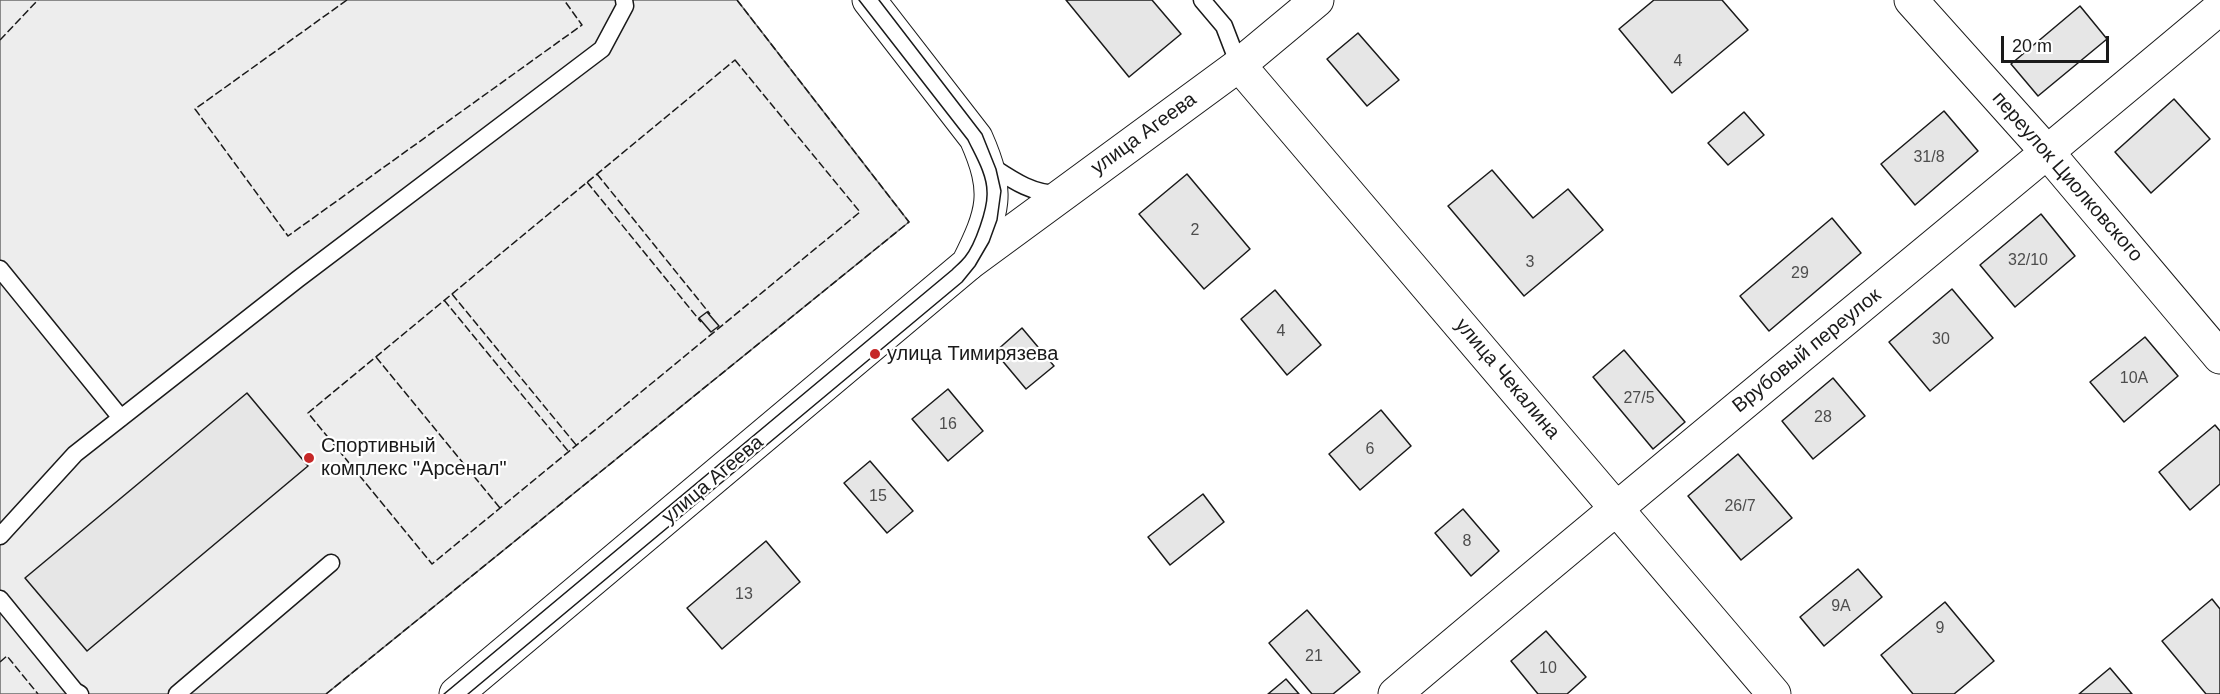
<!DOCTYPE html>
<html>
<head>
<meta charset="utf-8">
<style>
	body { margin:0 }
	#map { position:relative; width:2220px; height:694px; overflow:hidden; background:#fff; font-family:Arial,sans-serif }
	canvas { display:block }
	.scale { position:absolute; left:2001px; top:36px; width:108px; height:27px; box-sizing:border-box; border:3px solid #1a1a1a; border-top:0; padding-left:8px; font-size:18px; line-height:21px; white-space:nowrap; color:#1a1a1a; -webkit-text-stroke:4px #fff; paint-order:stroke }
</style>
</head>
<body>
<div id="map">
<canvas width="2220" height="694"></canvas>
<div class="scale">20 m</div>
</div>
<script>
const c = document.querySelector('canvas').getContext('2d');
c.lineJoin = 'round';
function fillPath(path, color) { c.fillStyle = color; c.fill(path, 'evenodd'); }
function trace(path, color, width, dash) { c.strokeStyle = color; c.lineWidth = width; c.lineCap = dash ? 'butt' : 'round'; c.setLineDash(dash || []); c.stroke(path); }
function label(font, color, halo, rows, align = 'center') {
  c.font = font + ' Arial,sans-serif'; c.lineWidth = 4.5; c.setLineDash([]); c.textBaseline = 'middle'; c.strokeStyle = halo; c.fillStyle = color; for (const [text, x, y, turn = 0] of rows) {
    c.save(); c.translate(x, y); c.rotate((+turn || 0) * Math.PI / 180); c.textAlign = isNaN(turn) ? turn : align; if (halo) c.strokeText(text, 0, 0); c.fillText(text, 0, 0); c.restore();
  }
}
const green = new Path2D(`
	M0,0h737l172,222 -583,472h-326z`);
const building = new Path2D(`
	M1066,0h86l29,34 -52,43z
	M1654,0h68l26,30 -76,63 -53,-64z
	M2080,6l27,33 -69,57 -27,-32z
	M1358,33l41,47 -32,26 -40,-47z
	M2174,99l36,40 -59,54 -36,-41z
	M1944,111l34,40 -63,54 -34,-41z
	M1744,112l20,23 -36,30 -20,-22z
	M1492,170l41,48 35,-29 35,41 -79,66 -76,-90z
	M1187,174l63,75 -46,40 -65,-75z
	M2041,214l34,42 -60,51 -35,-42z
	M1832,218l29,35 -92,78 -29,-35z
	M1952,289l41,49 -63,53 -41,-49z
	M1275,290l46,55 -34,30 -46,-56z
	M707,312l12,14 -8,6 -12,-14z
	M1022,328l32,38 -28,23 -31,-37z
	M2145,337l33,39 -54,46 -34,-40z
	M1624,350l61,72 -32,27 -60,-72z
	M1833,378l32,38 -52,43 -31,-38z
	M948,389l35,42 -35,30 -36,-42z
	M247,393l61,73 -221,185 -62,-73z
	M1381,410l30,36 -51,44 -31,-36z
	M2215,425l5,6v53l-30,26 -31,-38z
	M1738,454l54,64 -51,42 -53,-64z
	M870,461l43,50 -26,22 -43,-50z
	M1203,494l21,28 -54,43 -22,-28z
	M1463,509l36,42 -28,25 -36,-43z
	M766,541l34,41 -78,67 -35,-41z
	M1858,569l24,28 -58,49 -24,-29z
	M2212,599l8,10v85h-14l-44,-53z
	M1945,602l49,59 -40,33h-41l-32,-39z
	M1307,610l53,62 -27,22h-21l-43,-51z
	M1546,631l40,46 -19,17h-29l-27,-33z
	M2110,668l22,26h-53z
	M1286,679l13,15h-31z`);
const lane = new Path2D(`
	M1202,0l22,26 15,39
	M988,164c23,15 43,30 71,30
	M0,269l121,149
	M0,536l75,-82 223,-175 304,-230 23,-43 -1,-6
	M0,599l75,92 5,3
	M177,694l154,-131`);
const street = new Path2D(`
	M1911,0l137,153 172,204
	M1239,65l535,629
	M968,264l271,-199 78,-65
	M1395,694c273,-231 551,-456 825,-686`);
const secondary = new Path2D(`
	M456,694l512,-430c26,-52 32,-72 8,-126l-107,-138`);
const tram = new Path2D(`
	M444,694l508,-424c4,-4 9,-8 13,-13 10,-12 23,-49 22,-65 0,-18 -12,-37 -19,-52l-109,-140
	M468,694l494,-412 13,-16 14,-24 8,-22 4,-29 -5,-22 -14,-35 -103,-134`);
const fence = new Path2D(`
	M347,0l-152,109 93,127 294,-211 -18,-25
	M0,40l38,-40
	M735,60l125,152 -428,352 -124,-151z
	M597,174l113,140
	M587,182l114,140
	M452,294l125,152
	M444,300l125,152
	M376,357l124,151
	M0,662l7,-6 31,38
	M326,694l583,-472 -172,-222`);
const markers = [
	[875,354,6,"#c62828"],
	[309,458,6,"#c62828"]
];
const numberNames = [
	["4",1678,62],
	["31/8",1929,158],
	["2",1195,231],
	["32/10",2028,261],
	["3",1530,263],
	["29",1800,274],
	["4",1281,332],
	["30",1941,340],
	["10А",2134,379],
	["27/5",1639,399],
	["28",1823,418],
	["16",948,425],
	["6",1370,450],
	["15",878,497],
	["26/7",1740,507],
	["8",1467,542],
	["13",744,595],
	["9А",1841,607],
	["9",1940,629],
	["21",1314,657],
	["10",1548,669]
];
const streetNames = [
	["улица Агеева",1144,134,-36],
	["переулок Циолковского",2067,177,49],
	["Врубовый переулок",1807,351,-39],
	["улица Чекалина",1507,379,50],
	["улица Агеева",713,480,-40]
];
const poiNames = [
	["улица Тимирязева",887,354],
	["Спортивный",321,446],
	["комплекс \"Арсенал\"",321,469]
];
fillPath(green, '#ededed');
trace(green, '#6a6a6a', 1.5);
fillPath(building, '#e6e6e6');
trace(building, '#1a1a1a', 1.5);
trace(lane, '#1a1a1a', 19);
trace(street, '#1a1a1a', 35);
trace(secondary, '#1a1a1a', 35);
trace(lane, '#fff', 16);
trace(street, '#fff', 33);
trace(secondary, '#fff', 33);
trace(tram, '#1a1a1a', 1.5);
trace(fence, '#1a1a1a', 1.5, [8, 3]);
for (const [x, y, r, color] of markers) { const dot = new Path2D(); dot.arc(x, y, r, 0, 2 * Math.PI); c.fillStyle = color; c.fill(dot); trace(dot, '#fff', 2); }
label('16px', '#4d4d4d', null, numberNames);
label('20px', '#1a1a1a', '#fff', streetNames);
label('20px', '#1a1a1a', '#fff', poiNames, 'left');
</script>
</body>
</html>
